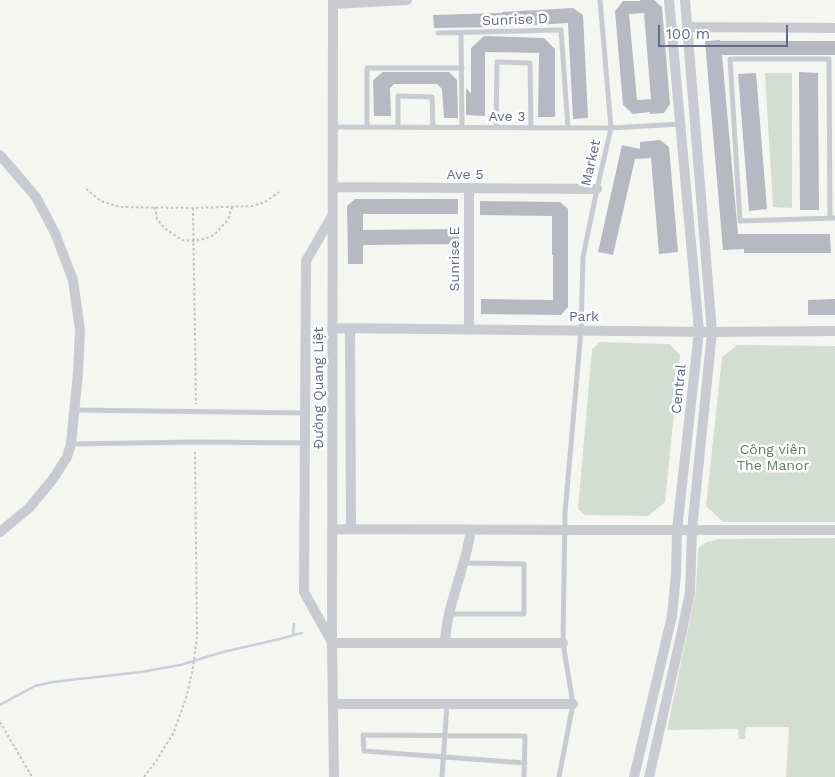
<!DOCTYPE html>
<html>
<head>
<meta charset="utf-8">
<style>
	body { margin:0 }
	#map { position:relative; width:835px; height:777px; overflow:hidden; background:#f5f6f2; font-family:"Work Sans",sans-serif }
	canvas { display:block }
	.scale { position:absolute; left:658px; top:25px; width:130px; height:22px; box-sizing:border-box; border:2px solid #626a85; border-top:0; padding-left:6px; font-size:15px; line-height:18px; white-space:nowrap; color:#626a85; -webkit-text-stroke:4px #fff; paint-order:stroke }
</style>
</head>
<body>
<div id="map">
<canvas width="835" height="777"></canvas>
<div class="scale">100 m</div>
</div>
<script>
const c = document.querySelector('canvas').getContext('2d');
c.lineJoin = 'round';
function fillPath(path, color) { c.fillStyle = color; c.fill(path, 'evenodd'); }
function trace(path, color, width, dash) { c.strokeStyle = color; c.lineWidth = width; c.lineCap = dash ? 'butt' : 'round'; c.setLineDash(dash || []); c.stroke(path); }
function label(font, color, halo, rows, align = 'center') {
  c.font = font + ' "Work Sans",sans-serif'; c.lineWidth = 5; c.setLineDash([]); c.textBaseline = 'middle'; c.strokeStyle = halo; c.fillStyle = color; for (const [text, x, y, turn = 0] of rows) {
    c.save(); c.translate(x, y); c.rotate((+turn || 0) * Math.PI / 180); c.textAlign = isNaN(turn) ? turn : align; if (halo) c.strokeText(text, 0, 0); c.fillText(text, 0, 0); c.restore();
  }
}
const green = new Path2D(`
	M765,73h27v135l-19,-1z
	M600,342l69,2 11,11 -15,147 -17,14 -63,-1 -7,-6 14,-160z
	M737,345l98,1v176h-112l-17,-16 16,-149z
	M835,538v239h-49l3,-50h-43l-1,12h-6l-1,-10 -71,1 29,-140 2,-42 9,-6 12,-3z`);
const stream = new Path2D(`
	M293,635l1,-11
	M0,705l35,-19 18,-4 88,-10 39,-7 43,-13 57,-13 22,-6`);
const building = new Path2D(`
	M640,0h14l8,7 8,97 -6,9 -14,1v-2l-17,2 -10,-9 -8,-94 8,-10h17zM644,13l7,86 -14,1 -8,-86z
	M573,8l10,7 5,103 -15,1 -5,-96 -70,4 -64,1 -1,-13 69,-2v-1z
	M484,36l60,2 11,11v68h-17l1,-64 -54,-1v64l-19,-1v-27l5,5v-45z
	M720,40v1h115v14h-113l16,179h92l1,19h-87v-4l-21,1 -18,-209z
	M383,72h66l8,8 1,38h-14l-2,-29 -5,-5h-43l-4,4 1,28h-17l-1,-36z
	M799,72l19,1 1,137h-19z
	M756,73l11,136 -18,2 -11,-137z
	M660,140l9,7 9,105 -19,2 -8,-96 -16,1 -22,96 -15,-3 24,-107 18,4v-7z
	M355,199h103v15h-95v16l96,-1v15l-96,1v19h-15l-1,-58z
	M480,201l80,1 8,7v98l-7,8 -80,-1v-15l72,1v-45h-1v-39l-72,-1z
	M835,299v16h-27v-15z`);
const path = new Path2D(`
	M86,189l15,12 19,6 73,1 60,-2 12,-4 14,-10
	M155,207l2,12 7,9 18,12 11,1 11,-2 10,-4 14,-15 4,-13
	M193,208l3,196
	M0,722l32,55
	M144,777l12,-16 18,-29 13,-37 6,-28 4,-30 -2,-186`);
const lane = new Path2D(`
	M438,33l123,-3 7,98
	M461,33l1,95
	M333,127l278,1 70,-4
	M367,127v-59h95
	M398,127v-31l34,1 1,30
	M496,128l1,-66 33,1 1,65
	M830,218l-1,-159h-99l10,162 95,-3
	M75,410l230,3
	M71,444l124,-2 110,1
	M448,614h76v-50l-60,-1
	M442,777l5,-73
	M524,777l1,-41 -162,-1 1,16 161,12
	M559,777l14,-73 -10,-61 2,-130 16,-183 2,-73 14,-68 14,-61 -11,-128`);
const street = new Path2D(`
	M333,0l-1,643 2,134
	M333,4l74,-4
	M687,27l148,1
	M0,155l36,42 19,36 18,47 7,50 -2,43 -7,71 -4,13 -14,22 -24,29 -29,24
	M333,187l264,2
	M469,188v142
	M332,328l380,4 123,-1
	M350,328l1,201
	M332,529c168,1 335,1 503,1
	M332,642l-28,-50 2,-331 26,-45
	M332,643h231
	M445,643c1,-28 11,-52 18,-79 4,-11 6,-23 8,-34
	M333,704h240
	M634,777l38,-161 4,-42 1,-44 22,-199 -30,-331
	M649,777l33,-146 8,-39 2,-62 20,-198 -27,-332`);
const streetNames = [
	["Sunrise D",515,20,-2],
	["Ave 3",507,117],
	["Market",591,163,-77],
	["Ave 5",465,175],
	["Sunrise E",455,259,-90],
	["Park",584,317],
	["Đường Quang Liệt",319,388,-90],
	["Central",679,389,-84]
];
const parkNames = [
	["Công viên",773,450],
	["The Manor",773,466]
];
fillPath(green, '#d3ded3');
trace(stream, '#caced6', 2.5);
fillPath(building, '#b6b9c1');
trace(path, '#c0c1c4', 2, [2.5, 2.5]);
trace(lane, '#cacbd0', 5);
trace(street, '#cacbd0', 10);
label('14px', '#626a85', '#fff', streetNames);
label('14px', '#627c66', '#fff', parkNames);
</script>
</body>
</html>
